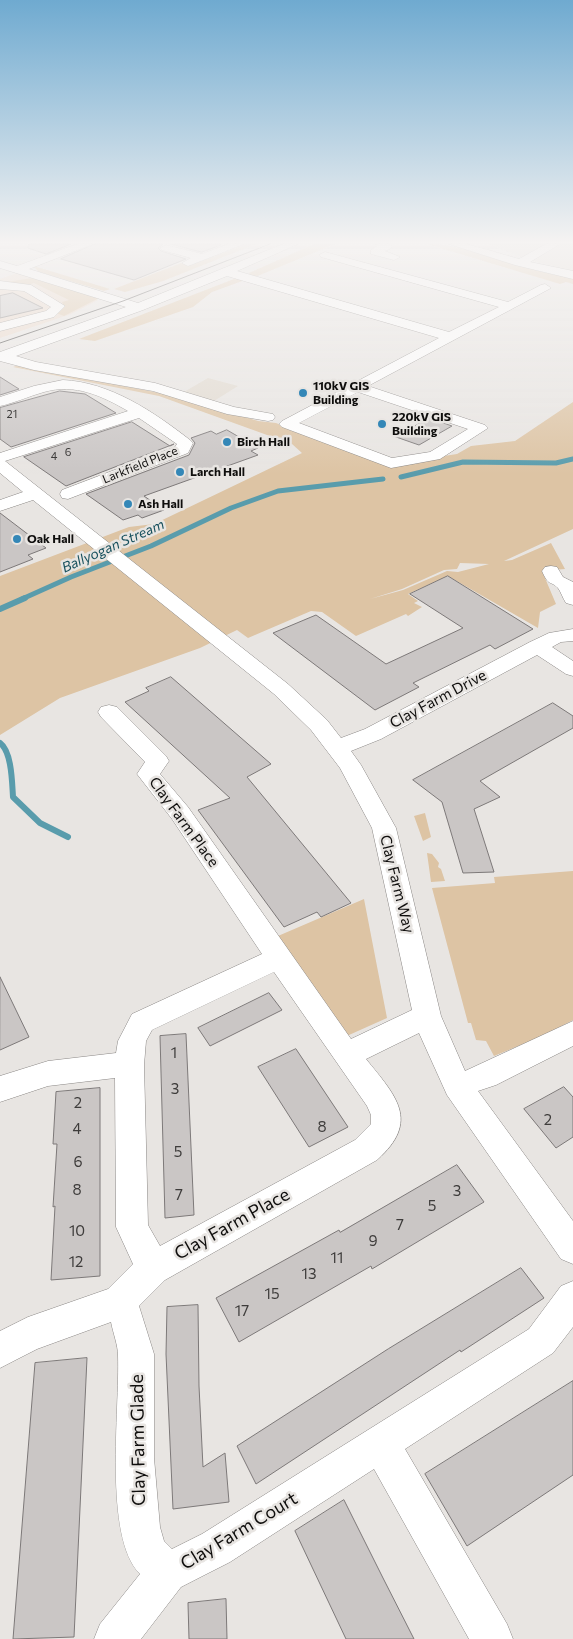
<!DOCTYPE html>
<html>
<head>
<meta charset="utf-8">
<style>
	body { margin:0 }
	canvas { display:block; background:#e8e5e2 }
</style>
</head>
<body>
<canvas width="573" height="1639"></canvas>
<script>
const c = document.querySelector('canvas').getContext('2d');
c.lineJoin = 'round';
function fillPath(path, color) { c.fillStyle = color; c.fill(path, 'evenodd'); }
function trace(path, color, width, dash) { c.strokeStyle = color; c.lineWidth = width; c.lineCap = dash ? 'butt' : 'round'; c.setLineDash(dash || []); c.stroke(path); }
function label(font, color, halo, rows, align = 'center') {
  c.font = font + ' Commissioner,sans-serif'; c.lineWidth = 5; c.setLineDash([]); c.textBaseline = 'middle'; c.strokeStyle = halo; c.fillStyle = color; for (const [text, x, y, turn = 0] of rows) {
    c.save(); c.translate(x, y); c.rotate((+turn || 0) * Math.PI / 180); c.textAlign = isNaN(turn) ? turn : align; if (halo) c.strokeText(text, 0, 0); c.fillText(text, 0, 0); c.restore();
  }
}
const commercial = new Path2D(`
	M20,272l78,28 -27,14 -71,24v-59z`);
const built = new Path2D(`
	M489,244h84v27l-44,-11z
	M208,378l30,8 -24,15 -30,-9z`);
const green = new Path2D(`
	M246,244h10l-93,37 -38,11 -11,-3 70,-27 8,3z
	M314,244h21l-80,33 -5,-2 -1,-2z
	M427,244c50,0 96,29 146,33v7l-7,-2 -6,2z
	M34,267h3l73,22 -6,2 -65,-19z
	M32,278l67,20 -35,18 -8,-3 8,-6 -2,-5 7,-2 -35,-17 -11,3 -16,-4z
	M234,279l11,1 -33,12 -19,15 -98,34 -16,-2z
	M19,365l166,33 73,23 18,2 109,42 72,-11 14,-8 44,-5 58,-39v127l-69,32 8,-1 39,-17 14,26 -23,2 14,33 -16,8 -2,16 -90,-52 -40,18 10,7 -4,2 8,4 -14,9 -2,-2 -50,22 -34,-24 -11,-1 -63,27 -11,-8 -37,18 -140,50 -60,37v-159l129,-49 25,-3 148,-71 -10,-9 -133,-48 -146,-29zM460,563l29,1 -31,8 -11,-1 -44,19 -33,9 32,-10 42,-19 13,-1z
	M425,813l6,24 -8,4 -9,-25z
	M427,853l5,1 7,9 -1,4 3,2 4,12 -14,1z
	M573,871v149l-28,15 -51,21 -8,-15 -10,-1 -5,-17h-3l-36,-135 63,-5 -1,-6z
	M364,899l23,119 -38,17 -5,-1 -73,-95z`);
const streamFar1 = new Path2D(`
	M401,477l62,-15 93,1 17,-4
	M22,599l49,-22 80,-31 80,-38 47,-17 105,-12`);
const stream = new Path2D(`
	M0,609l25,-11
	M0,743c12,9 12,40 13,54l27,26 28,14`);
const building = new Path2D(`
	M29,244h42l-25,10 -18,-6z
	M95,244h68l-5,4 3,3 25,8 -52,21 -73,-21z
	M171,244h50v1l-19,7z
	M13,293l30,15 -43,10v-22z
	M0,377l19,12 -19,6z
	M60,391l25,3 31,19 -105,34 -11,-8v-31z
	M429,418l23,8 -33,19 -23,-8z
	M132,422l38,24 4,-2 -108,42 -42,-29z
	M227,430l31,18 -7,3 7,4 -114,41 20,14 -22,8 -4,-3 -15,5 -37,-26 103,-39 6,-12 -4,-5 20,-7 5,3z
	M0,513l46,35 -18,7 5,4 -33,13z
	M448,576l85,53 -38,20 -5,-4 -77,38 6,4 -44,23 -102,-77 43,-18 70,49 77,-36 -53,-34z
	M171,677l100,87 -24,13 104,126 -30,14 -4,-5 -33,15 -86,-117 32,-12 -105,-96 24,-11 -3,-3z
	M553,703l20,13v12l-93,53 20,16 -26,12 20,63 -31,1 -21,-71 -29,-22z
	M0,977l29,60 -29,13z
	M269,993l13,17 -72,36 -12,-18z
	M186,1034l8,181 -29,3 -5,-182z
	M296,1049l52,78 -39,20 -51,-80z
	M564,1087l9,10v40l-17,11 -32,-39z
	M100,1088v188l-49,4 4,-74 -2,1 4,-63h-4l3,-52z
	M457,1165l27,37 -112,67 -1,-3 -132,76 -23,-44 123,-68 1,2z
	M521,1268l23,30 -83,54 -1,-2 -204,134 -19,-38 151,-97z
	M198,1305l1,81 4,81 22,-14 4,49 -56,7 -7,-155 1,-47z
	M87,1358l-13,279 -61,2 22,-276z
	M573,1381v94l-106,71 -42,-72z
	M344,1500l39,78 31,61h-68l-51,-108z
	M226,1599l1,40h-38l-1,-36z`);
const minor = new Path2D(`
	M77,244h16l-64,25 109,34 145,-59h15l-61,27 212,61 50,-25 -178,-50 -2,-2 6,-3 183,50 33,-17 4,-1 6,4 -183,98 117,39 3,3 -48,31 -49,9 -109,-41 -3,-3 3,-3 157,-83 -212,-62 -84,34 -127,46 20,6 119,21 79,24 39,7 2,3 -2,3 -5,1 -41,-7 -74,-23 -119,-21 -34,-9v-9l126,-45 -126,-39v-7l17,5zM358,392l110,37 -38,23 -38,6 -93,-35z
	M228,244h16l-56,22 -6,-3 9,-5 -29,-8 -2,-2 6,-3 36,9z
	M376,244h15v4l-6,3 15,6 -6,3 -23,-6v-4l6,-4z
	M449,244h18l52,15 27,-15h14l-30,18 43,9v8l-58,-14z
	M0,281l31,4 34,21 -11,11 -54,14v-8l46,-12 5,-4 -27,-16 -24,-2z
	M63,380c47,2 91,32 127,60l3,3 -5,10 -120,46 -6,-1 -2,-4 2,-4 113,-43 2,-3 -38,-26 -134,43 283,223 39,36 14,18 24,-9 165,-87 19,-9 24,-4v12l-12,1 -9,5 21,14v15l-7,-2 -29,-19 -156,84 -30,12 10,14 35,63 45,188 24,55 108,-50v25l-77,39 -18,6 95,130v43l-12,-5 -114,-164 -28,-62 -53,26c30,37 55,62 11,101l-212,120 -26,26 15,48v104l6,69 4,14 8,8 30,-15 327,-205 32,-43 12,-5v46l-20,26 -148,96 102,175 6,15h-44l-95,-170 -144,93 -49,25 -40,52h-47l6,-15 40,-50c-37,-37 -20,-165 -22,-218 0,-11 -5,-23 -7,-34l-74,27 -37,19v-37l28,-14 80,-28 25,-25 -17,-37 -1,-149 -67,8 -48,16v-26l48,-15 68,-8 2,-12 14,-27 130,-60 -90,-135 -35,-45 8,-12 -44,-45 -3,-5 3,-5 8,-2 8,2 49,49 3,5 -9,13 28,33 163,232 61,-29 -40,-182 -32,-60 -29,-38 -37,-36 -241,-194 -33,11v-11l23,-8 -23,-19v-20l128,-42c-26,-15 -53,-28 -84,-19 -15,4 -29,11 -44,14v-9l34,-11zM274,972l93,134 4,9v9l-16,16 -195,106 -12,-21 -4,-160 2,-24 6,-11z
	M551,566l6,1 6,10 10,5v23l-7,-2c-3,-4 -5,-11 -8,-15 -8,-8 -9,-1 -16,-17l3,-4z`);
const tram = new Path2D(`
	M0,343l123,-42 147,-57`);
const markers = [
	[303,393,5,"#3487b7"],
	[382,424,5,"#3487b7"],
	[227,442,5,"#3487b7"],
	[180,472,5,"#3487b7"],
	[128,504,5,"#3487b7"],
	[17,539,5,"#3487b7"]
];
const farNumbernames = [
	["21",12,414],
	["6",68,452],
	["4",54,456]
];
const farPoinames = [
	["110kV GIS",313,386],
	["Building",313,400],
	["220kV GIS",392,417],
	["Building",392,431],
	["Birch Hall",237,442],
	["Larch Hall",190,472],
	["Ash Hall",138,504],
	["Oak Hall",27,539]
];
const farStreetnames = [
	["Larkfield Place",140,465,-22]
];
const farWaternames = [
	["Ballyogan Stream",113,546,-24]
];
const streetNames = [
	["Clay Farm Drive",438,699,-28],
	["Clay Farm Place",184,822,54],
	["Clay Farm Way",397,884,76]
];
const nearNumbernames = [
	["1",174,1053],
	["3",175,1089],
	["2",78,1103],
	["2",548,1120],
	["8",322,1127],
	["4",77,1129],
	["5",178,1152],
	["6",78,1162],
	["8",77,1190],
	["3",457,1191],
	["7",179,1195],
	["5",432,1206],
	["7",400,1225],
	["10",77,1231],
	["9",373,1241],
	["11",337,1258],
	["12",76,1262],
	["13",309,1274],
	["15",272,1294],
	["17",242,1311]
];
const nearStreetnames = [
	["Clay Farm Place",232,1224,-29],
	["Clay Farm Glade",138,1440,-91],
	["Clay Farm Court",239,1531,-31]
];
fillPath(commercial, '#ebd8c9');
fillPath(built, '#e1dad0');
fillPath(green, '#ddc4a4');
trace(streamFar1, '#599cac', 5);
trace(stream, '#599cac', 6);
fillPath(building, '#cac6c5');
trace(building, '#7d7979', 1);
trace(minor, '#8a8785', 1);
fillPath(minor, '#fff');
trace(tram, '#444241', 1);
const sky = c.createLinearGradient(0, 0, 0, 474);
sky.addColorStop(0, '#6faad0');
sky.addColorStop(0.51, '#f5f3f2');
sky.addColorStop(1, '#f5f3f200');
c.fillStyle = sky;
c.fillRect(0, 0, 573, 474);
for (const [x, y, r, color] of markers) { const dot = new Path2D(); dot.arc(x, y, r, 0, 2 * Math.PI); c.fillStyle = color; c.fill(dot); trace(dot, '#e8e5e2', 2); }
label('11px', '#3e3c3b', null, farNumbernames);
label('bold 12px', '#0f0e0d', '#e8e5e2', farPoinames, 'left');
label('12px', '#0f0e0d', '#e8e5e2', farStreetnames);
label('italic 14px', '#17505d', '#e8e5e2', farWaternames);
label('15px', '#0f0e0d', '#e8e5e2', streetNames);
label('15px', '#3e3c3b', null, nearNumbernames);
label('18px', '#0f0e0d', '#e8e5e2', nearStreetnames);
</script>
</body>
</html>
